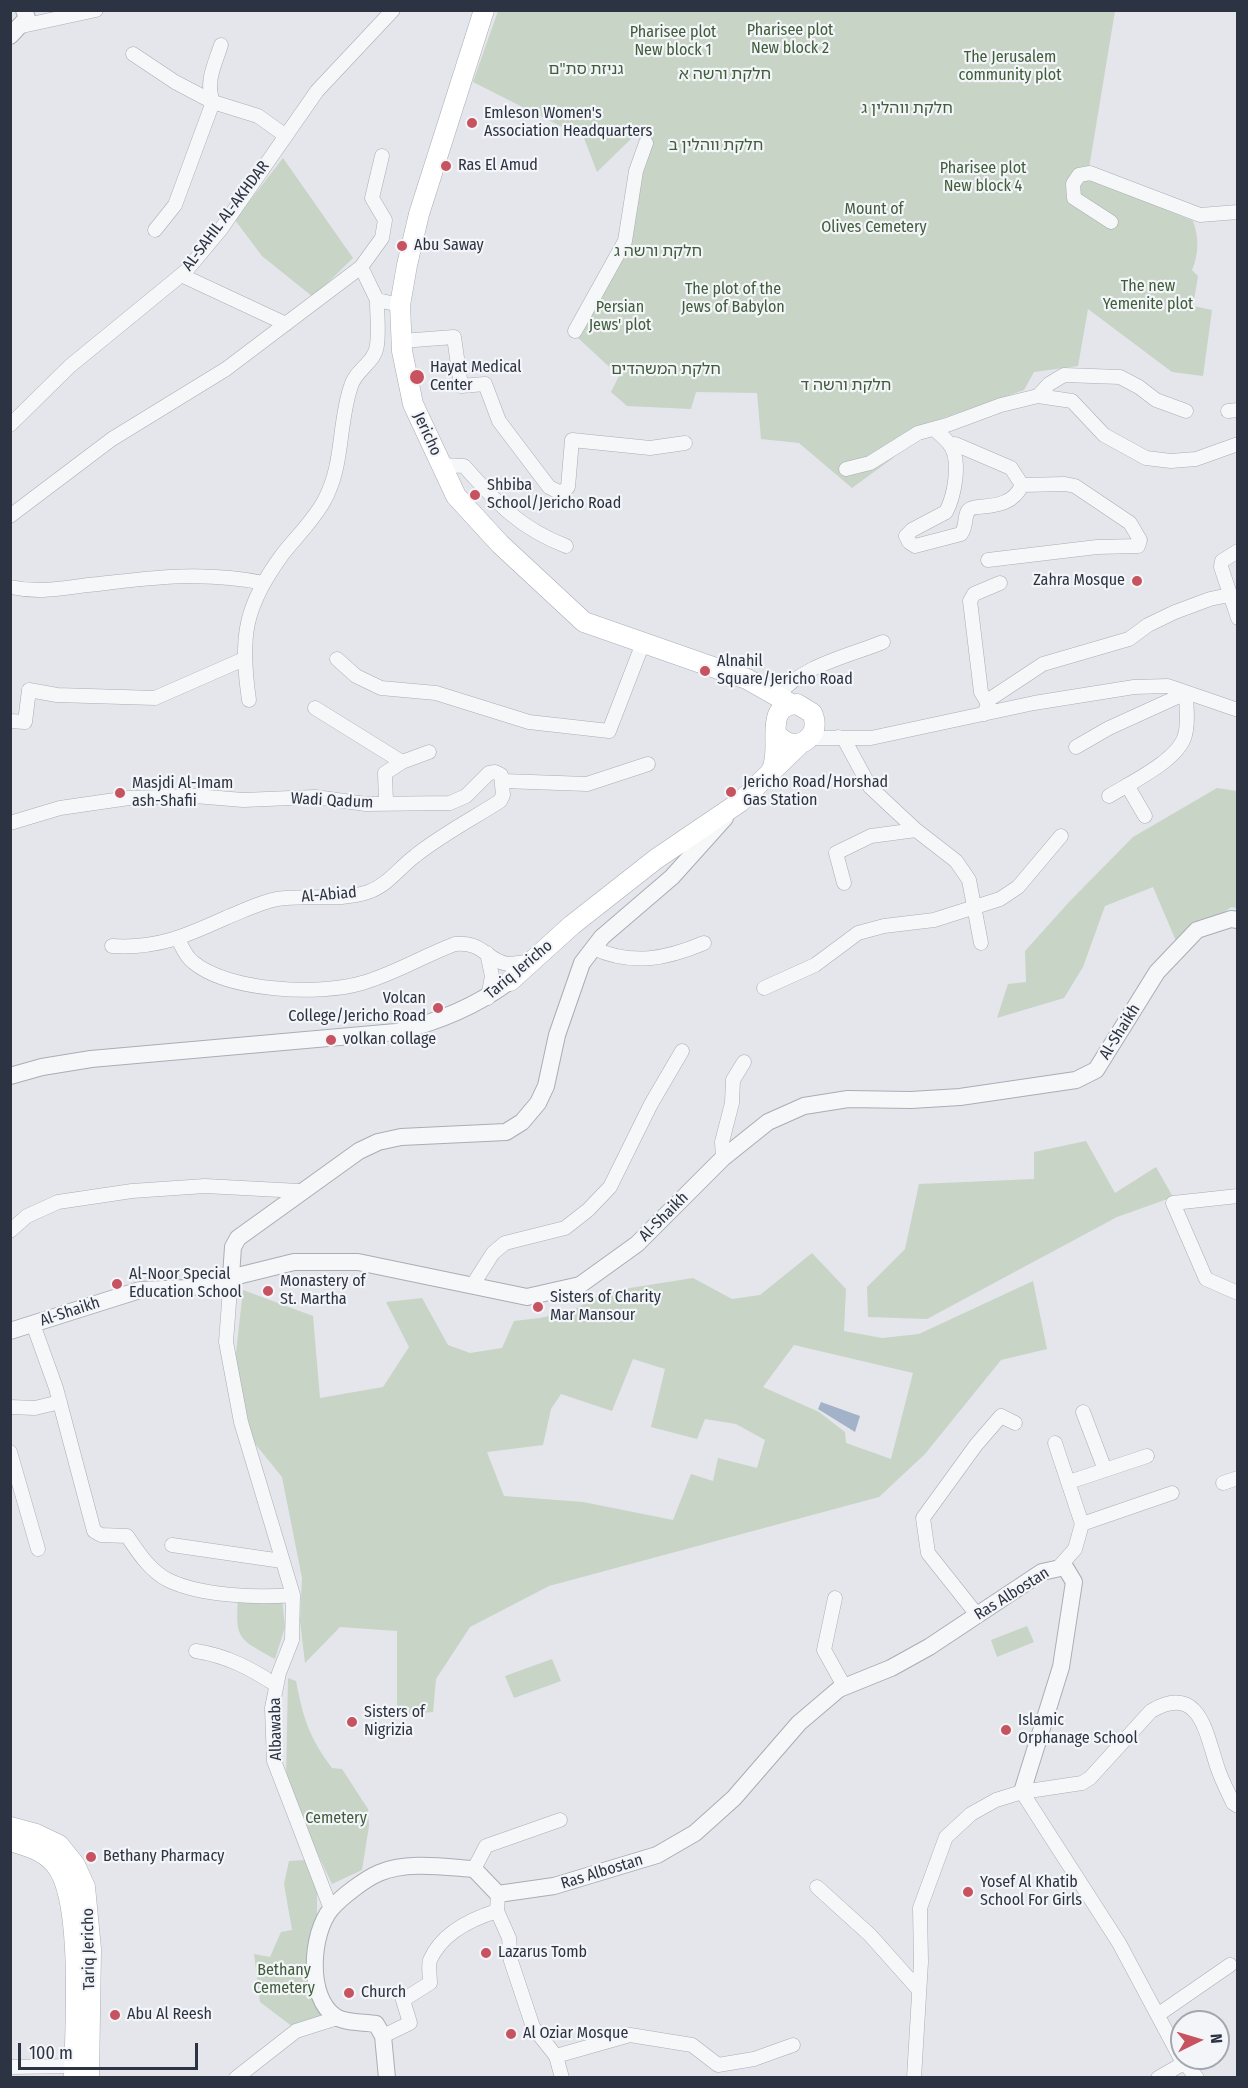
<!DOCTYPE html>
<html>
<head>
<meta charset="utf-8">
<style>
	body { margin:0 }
	#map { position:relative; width:1248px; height:2088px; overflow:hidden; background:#e4e6eb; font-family:"Fira Sans Condensed",sans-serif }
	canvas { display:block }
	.frame { position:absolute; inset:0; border:12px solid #2c3342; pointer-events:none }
	.north { position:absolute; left:1170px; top:2010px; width:60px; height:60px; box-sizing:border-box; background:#f3f5f8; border:2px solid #a3a7af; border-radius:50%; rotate:85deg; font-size:16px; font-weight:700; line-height:24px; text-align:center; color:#2c3342 }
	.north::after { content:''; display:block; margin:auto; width:21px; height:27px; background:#c6535f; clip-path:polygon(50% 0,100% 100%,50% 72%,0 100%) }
	.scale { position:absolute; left:18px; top:2043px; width:180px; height:27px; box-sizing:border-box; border:3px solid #2c3342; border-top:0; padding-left:8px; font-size:18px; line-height:21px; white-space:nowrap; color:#2c3342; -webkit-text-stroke:4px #f3f5f8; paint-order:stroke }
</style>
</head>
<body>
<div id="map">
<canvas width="1248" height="2088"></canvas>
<div class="frame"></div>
<div class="north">N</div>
<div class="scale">100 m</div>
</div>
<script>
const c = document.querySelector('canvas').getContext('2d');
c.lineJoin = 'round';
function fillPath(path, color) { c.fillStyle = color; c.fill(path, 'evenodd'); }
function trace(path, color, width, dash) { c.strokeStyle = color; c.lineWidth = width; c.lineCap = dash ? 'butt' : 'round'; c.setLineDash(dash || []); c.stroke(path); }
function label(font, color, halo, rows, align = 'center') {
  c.font = font + ' "Fira Sans Condensed","Noto Sans Hebrew",sans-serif'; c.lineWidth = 4.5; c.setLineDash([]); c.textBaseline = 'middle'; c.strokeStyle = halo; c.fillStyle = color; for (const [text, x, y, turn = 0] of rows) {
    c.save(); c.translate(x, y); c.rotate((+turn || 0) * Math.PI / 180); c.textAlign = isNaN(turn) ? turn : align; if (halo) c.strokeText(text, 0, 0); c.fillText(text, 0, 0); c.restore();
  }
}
const green = new Path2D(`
	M498,11h617l-26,157 2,10 102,43c6,17 6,32 -1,49l6,6 -5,30 19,4 -9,66 -31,-4 -84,-63 -10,57 -44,6 -10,18 -112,39 -19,29 -41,30 -53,-45 -38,-4 -4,-46 -61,-1 -5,17 -64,-3 -16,-14 8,-16 -42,-39 53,-92 14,-81 -6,-32 -41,40 -13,-34 -111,-56z
	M283,158l70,100 -40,39 -51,-41 -27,-36z
	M1217,788l20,3v117l-6,-1 -52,41 -26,-61 -48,19 -22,61 -19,31 -67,20 11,-34 18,-2 -1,-31 45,-50 63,-64z
	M1086,1141l29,52 41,-26 17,30 -56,20 -190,102 -59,-2 -1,-30 38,-38 14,-65 115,-5v-27z
	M812,1253l34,36 -2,42 38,7 37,-4 114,-53 14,68 -46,11 -76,94 -46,43 -330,89 -79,41 -34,52 -3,33 -36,3v-84l-57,-4 -35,36 -5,-42 2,-43 -20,-101 -30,-37 -12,-43 -5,-35 8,-72 70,26 7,82 63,-11 26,-40 -23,-45 36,-4 26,47 22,8 32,-5 12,-27 26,-3 32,-7 25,-15 33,-8 63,-10 39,21 28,-4zM794,1345l119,28 -22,86 -45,-16 -1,-11 -26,-20 -56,-25zM633,1359l32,10 -14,58 46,12 8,-20 31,5 29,16 -8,28 -39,-10 -5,23 -22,-7 -18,46 -90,-18 -79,-6 -17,-44 56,-7 8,-36 10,-15 51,17z
	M282,1597l3,30 -10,32c-35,-20 -40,-18 -37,-60z
	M1027,1626l7,16 -37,15 -6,-17z
	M552,1659l9,22 -47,17 -9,-22z
	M288,1678l8,3c7,37 13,56 36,87l10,1 26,40 1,17 -7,44 -30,14 -37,-78 -9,-25z
	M307,1860l10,28v37l8,88 -13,10 -19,4 -33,-25 -6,-48 16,3 11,-25 11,-2 -8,-46 5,-23z`);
const water = new Path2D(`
	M821,1402l39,14 -5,16 -37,-23z`);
const minor = new Path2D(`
	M22,26l74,-16
	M133,54l42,28 38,20
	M213,102c-8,-20 2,-38 8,-57
	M1111,222l-37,-24 -1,-14 6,-9 11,-2 110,42 38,-3
	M155,230l20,-25 38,-103 45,14 28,20
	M361,267l21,-29 3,-18 -13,-22 10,-42
	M181,275l105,49
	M575,331l50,-90 11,-70 10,-28
	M401,341l53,-4 7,49 24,-2 14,37 50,66 12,6 7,-6 4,-47 78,8 35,-5
	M1038,396l11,-12 15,-9 56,2 19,10 17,13 30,11
	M1228,411l10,-1
	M10,425l60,-59 116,-95 35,-42 96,-138 76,-81
	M934,429c6,5 13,11 17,17 10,17 3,51 -5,66l-34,18 -6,6 3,6 6,4 46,-12c6,-8 3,-17 7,-23 6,-9 41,3 54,-26l-11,-17 -56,-24 -5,1
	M441,465l23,1c32,36 55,62 102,80
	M846,469l24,-6 48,-30 29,-8 54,-20 37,-9 34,5 32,34 42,23 25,3 25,-2 42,-15
	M10,516l102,-77 114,-70 135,-102 16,33 23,5
	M1238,551l-16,10 -1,6 17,51
	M988,560l109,-13 41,-1 2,-6 -10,-17 -55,-37 -10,-2 -43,1
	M10,587c33,7 55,0 88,-3 58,-7 108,-13 166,-1
	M337,659l19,17 25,12 55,5 93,29 80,9 34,-88
	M778,696c22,-30 71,-40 105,-54
	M249,700c-9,-63 -5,-93 33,-145 14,-18 31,-34 42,-54 20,-36 14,-77 27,-115 5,-17 24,-23 26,-41 2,-14 0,-30 0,-45
	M987,702l-6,-10 -11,-91 4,-7 26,-11
	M315,708l87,54
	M984,714l6,-15 53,-35 86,-25 19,-14 27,-13 35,-13 19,-4
	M10,721l15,1 4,-32 28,5 98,3 89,-39
	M838,737l6,2 26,48 46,43 40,31 13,19 12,63
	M810,738h61l163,-35 100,-16 34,-1 70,24
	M1076,747l33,-19 77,-35c0,14 3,29 -1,42 -6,25 -55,48 -76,61
	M503,781l84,3 61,-20
	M1127,785l18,31
	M386,803l-1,-30 17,-11 27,-10
	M10,823l50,-15 69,-10 66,-2 48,4 72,-3 51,7 84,-1 16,-7 23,-23 6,-1 6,3 2,20 -3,6c-28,18 -59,34 -85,55 -16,12 -27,29 -47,36 -30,10 -61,2 -91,7 -16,3 -32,11 -47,17 -42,19 -71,33 -118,30
	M844,883l-8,-30 35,-17 45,-6
	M178,939c4,8 8,18 15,23 34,29 126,34 169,21 32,-9 61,-27 93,-39 29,-3 31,17 53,20 7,0 16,-2 24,-3
	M593,948c39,18 73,11 111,-5
	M487,953l5,23 -4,22
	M764,988l51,-23 43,-32 26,-7 50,-6 66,-21 18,-12 43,-51
	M723,1158l-1,-16 10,-39 1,-23 11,-18
	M1238,1196l-65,7 33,76 32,14
	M10,1231l17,-15 31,-14 74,-11 73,-5 94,5
	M231,1276l-5,66 15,80 52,173 -1,45 -13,33 -7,35 2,53 57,148
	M472,1286l21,-33 12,-10 60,-15 23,-18 22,-23 41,-83 31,-53
	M33,1324l23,64 38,143 7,4 26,1c11,16 23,35 41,44 33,16 89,18 125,15
	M10,1407l25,1 25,-6
	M1083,1412l22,58
	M1055,1443l27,81
	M10,1452l28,97
	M1069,1482l78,-26
	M1223,1483l15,-5
	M172,1545l110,16
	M1059,1567l16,-18 7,-25 90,-31
	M835,1598l-11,52 20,36
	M978,1616l-50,-63 -5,-35 53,-73 25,-29 14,7
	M196,1651c31,5 54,17 80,34
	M1022,1792l97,151 62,116 16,19
	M474,1869l12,-23 74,-26
	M817,1887l53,48 49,55
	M498,1894l-1,17 12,27 2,23 22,66 23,29 6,22
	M1159,2014l71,-49
	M383,2036l27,-13 -7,-23 27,-17c0,-7 -2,-17 0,-23 12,-27 41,-41 67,-49
	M556,2056l74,-21 62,10 26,20 36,-6 39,-14
	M10,2067l64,-1
	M236,2078l60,-47 41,-13
	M914,2078l7,-116 -1,-54 26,-71 25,-23 25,-14 26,-8 60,-9 8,-5 61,-67c50,-29 55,24 67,58 4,12 10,23 15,34l5,3
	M1158,2078l26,-15`);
const tertiary = new Path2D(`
	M10,36l17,-18 -3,-8
	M10,1076l32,-9 49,-8 305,-27c43,-10 79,-25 114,-51
	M231,1276l2,-29 5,-9 121,-87 19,-9 23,-5 105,-5 16,-10 16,-19 8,-17 11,-51 25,-72 20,-26 70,-60 53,-59
	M10,1331l130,-41 49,-2 105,-26h64l169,35 53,-12 57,-41 86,-86 45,-36 36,-16 44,-7 63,1 49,-3 116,-17 20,-10 61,-98 40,-42 34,-11 7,1
	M387,2078l-4,-42 -7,-12c-12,-2 -30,-1 -40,-7 -30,-19 -25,-84 -5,-108 10,-12 34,-30 48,-36 27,-12 66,-6 95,-4l24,25 56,-8 103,-31 38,-22 39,-35 65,-75 40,-34 52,-21 38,-21 113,-75 23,-5 9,15 -13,85 -39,125`);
const secondary = new Path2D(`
	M484,10l-65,204 -12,51 -7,40 2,46 11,53 43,92 44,48 84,78 163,57 44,25
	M771,771c13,-21 -10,-66 26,-67l15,9c12,26 -20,43 -36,20
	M510,981l62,-56 84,-66 84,-57 59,-57
	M10,1827l26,7 23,11 16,20 10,22 6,62 -2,129
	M10,1841c17,5 33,9 45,23 29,34 20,165 19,214`);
const markers = [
	[472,123,6,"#c6535f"],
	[446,166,6,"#c6535f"],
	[402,246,6,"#c6535f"],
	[417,377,8,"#c6535f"],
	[475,495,6,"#c6535f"],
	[1137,581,6,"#c6535f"],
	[705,671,6,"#c6535f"],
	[731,792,6,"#c6535f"],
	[120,793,6,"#c6535f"],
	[438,1008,6,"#c6535f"],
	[331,1040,6,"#c6535f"],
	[117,1284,6,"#c6535f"],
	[268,1291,6,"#c6535f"],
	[538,1307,6,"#c6535f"],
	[352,1722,6,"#c6535f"],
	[1006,1730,6,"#c6535f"],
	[91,1857,6,"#c6535f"],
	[968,1892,6,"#c6535f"],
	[486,1953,6,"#c6535f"],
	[349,1993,6,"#c6535f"],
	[115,2015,6,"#c6535f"],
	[511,2034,6,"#c6535f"]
];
const parkNames = [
	["Pharisee plot",790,31],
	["New block 2",790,49],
	["Pharisee plot",673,33],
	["New block 1",673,51],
	["The Jerusalem",1010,58],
	["community plot",1010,76],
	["גניזת סת\"ם",586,70],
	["חלקת ורשה א",725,75],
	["חלקת ווהלין ג",907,109],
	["חלקת ווהלין ב",716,146],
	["Pharisee plot",983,169],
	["New block 4",983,187],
	["Mount of",874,210],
	["Olives Cemetery",874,228],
	["חלקת ורשה ג",658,252],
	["The new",1148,287],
	["Yemenite plot",1148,305],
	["The plot of the",733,290],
	["Jews of Babylon",733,308],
	["Persian",620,308],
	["Jews' plot",620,326],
	["חלקת המשהדים",666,370],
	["חלקת ורשה ד",846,386],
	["Cemetery",336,1819],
	["Bethany",284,1971],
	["Cemetery",284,1989]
];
const poiNames = [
	["Emleson Women's",484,114],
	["Association Headquarters",484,132],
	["Ras El Amud",458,166],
	["Abu Saway",414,246],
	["Hayat Medical",430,368],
	["Center",430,386],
	["Shbiba",487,486],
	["School/Jericho Road",487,504],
	["Zahra Mosque",1125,581,"right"],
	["Alnahil",717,662],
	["Square/Jericho Road",717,680],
	["Jericho Road/Horshad",743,783],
	["Gas Station",743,801],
	["Masjdi Al-Imam",132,784],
	["ash-Shafii",132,802],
	["Volcan",426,999,"right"],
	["College/Jericho Road",426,1017,"right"],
	["volkan collage",343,1040],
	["Al-Noor Special",129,1275],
	["Education School",129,1293],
	["Monastery of",280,1282],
	["St. Martha",280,1300],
	["Sisters of Charity",550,1298],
	["Mar Mansour",550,1316],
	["Sisters of",364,1713],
	["Nigrizia",364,1731],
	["Islamic",1018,1721],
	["Orphanage School",1018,1739],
	["Bethany Pharmacy",103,1857],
	["Yosef Al Khatib",980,1883],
	["School For Girls",980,1901],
	["Lazarus Tomb",498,1953],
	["Church",361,1993],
	["Abu Al Reesh",127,2015],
	["Al Oziar Mosque",523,2034]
];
const streetNames = [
	["AL-SAHIL AL-AKHDAR",226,216,-53],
	["Jericho",427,434,65],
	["Wadi Qadum",332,801,3],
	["Al-Abiad",329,895,-5],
	["Tariq Jericho",519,970,-40],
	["Al-Shaikh",1120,1032,-58],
	["Al-Shaikh",664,1217,-45],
	["Al-Shaikh",70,1312,-18],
	["Ras Albostan",1012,1594,-32],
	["Albawaba",276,1729,-91],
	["Ras Albostan",602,1872,-17],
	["Tariq Jericho",89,1949,-91]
];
fillPath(green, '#c8d4c5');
fillPath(water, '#a2b2c8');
trace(minor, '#a9adb5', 15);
trace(tertiary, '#a9adb5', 18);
trace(secondary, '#a9adb5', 21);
trace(minor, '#f6f7f9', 14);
trace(tertiary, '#f6f7f9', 16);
trace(secondary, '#fff', 20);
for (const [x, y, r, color] of markers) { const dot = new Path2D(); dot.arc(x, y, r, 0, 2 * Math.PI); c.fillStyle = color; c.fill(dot); trace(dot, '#f3f5f8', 2); }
label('16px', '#405d3b', '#f3f5f8', parkNames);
label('16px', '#2c3342', '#f3f5f8', poiNames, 'left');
label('16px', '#2c3342', '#f3f5f8', streetNames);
</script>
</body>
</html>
